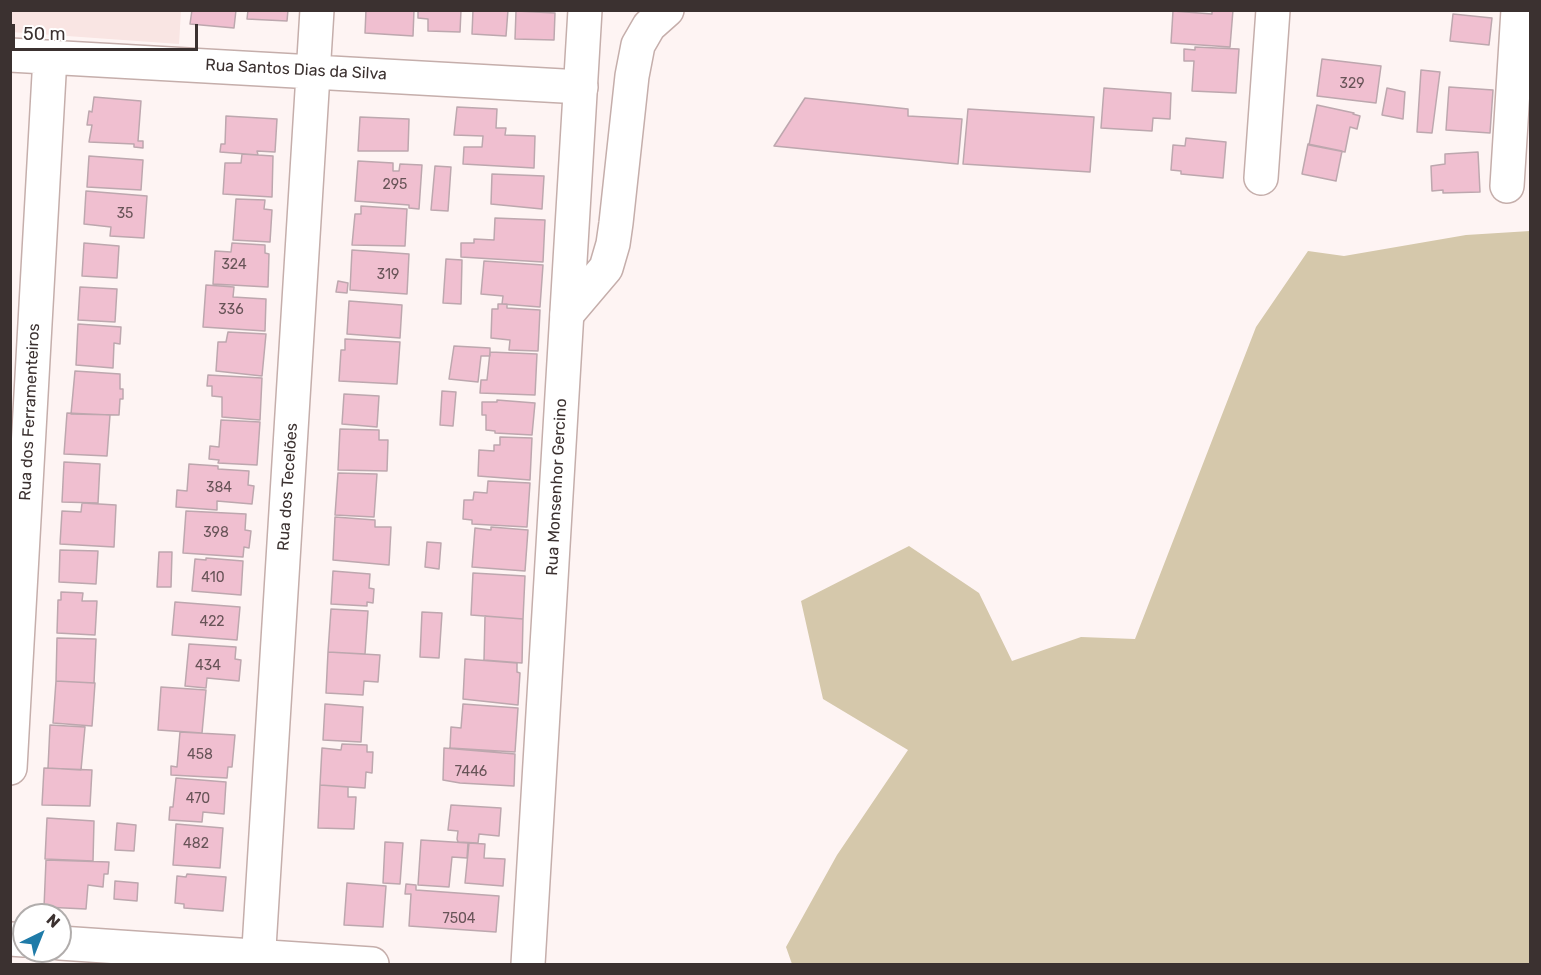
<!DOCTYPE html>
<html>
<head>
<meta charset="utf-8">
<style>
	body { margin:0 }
	#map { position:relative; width:1541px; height:975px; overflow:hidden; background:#fef4f3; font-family:Rubik,sans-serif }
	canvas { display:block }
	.frame { position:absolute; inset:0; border:12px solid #3b3130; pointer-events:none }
	.north { position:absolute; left:12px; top:903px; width:60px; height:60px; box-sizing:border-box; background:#fff; border:2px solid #b1adac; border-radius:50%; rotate:43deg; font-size:16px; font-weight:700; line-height:24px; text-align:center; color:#3b3130 }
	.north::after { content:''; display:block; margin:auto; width:21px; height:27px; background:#1f7ba8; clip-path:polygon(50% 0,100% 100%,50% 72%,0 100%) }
	.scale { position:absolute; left:12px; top:24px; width:186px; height:27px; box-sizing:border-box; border:3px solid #3b3130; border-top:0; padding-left:8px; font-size:18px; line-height:21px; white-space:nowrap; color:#3b3130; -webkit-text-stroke:4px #fff; paint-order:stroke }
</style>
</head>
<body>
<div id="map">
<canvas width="1541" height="975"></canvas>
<div class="frame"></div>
<div class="north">N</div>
<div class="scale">50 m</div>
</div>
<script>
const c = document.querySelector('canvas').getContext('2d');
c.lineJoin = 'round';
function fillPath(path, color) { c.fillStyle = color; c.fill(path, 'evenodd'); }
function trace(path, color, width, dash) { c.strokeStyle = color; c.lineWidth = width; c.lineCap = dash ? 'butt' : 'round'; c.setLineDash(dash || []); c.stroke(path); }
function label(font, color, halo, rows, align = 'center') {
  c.font = font + ' Rubik,sans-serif'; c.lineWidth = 4.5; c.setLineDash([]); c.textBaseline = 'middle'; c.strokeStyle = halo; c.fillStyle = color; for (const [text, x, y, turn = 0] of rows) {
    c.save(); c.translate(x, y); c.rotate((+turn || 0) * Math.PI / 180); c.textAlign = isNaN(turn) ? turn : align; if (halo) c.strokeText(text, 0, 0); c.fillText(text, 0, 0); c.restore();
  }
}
const built = new Path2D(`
	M10,11h171l-2,33 -168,-12z`);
const green = new Path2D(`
	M1530,231v733h-738l-6,-17 51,-92 71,-105 -85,-51 -22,-98 108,-55 70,47 33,68 69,-24 54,2 121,-312 52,-76 36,5 122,-21z`);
const building = new Path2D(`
	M192,10h44l-2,18 -44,-4z
	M248,10h40l-1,11 -40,-2z
	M366,10h48l-1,26 -48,-3z
	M418,10h43l-1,22 -32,-1v-12l-10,-1z
	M473,10h35l-2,26 -34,-2z
	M1212,10h21l-3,37 -59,-4 2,-32 39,3z
	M516,11l39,2 -1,27 -39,-1z
	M1453,14l39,4 -3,27 -39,-4z
	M1195,47l44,2 -3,44 -44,-2 2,-30h-10v-12l11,1z
	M1322,59l59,7 -5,37 -59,-7z
	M1421,70l19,2 -8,61 -15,-1z
	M1449,87l44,3 -3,43 -44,-3z
	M1104,88l67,5 -1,26 -17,-1 -1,13 -51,-3z
	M1387,88l18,4 -2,27 -21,-4z
	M94,97l47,4 -3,40h5v7l-9,-1v-3l-45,-2 3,-17h-5l2,-14 3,1z
	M805,98l103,11v7l54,3 -4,45 -184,-18z
	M1317,105l37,8 -1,1 7,2 -3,13 -7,-2 -5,25 -36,-7z
	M457,107l40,2 -1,19h10l-1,7 30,1 -1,32 -71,-4 1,-17h18l1,-11 -29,-1z
	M968,109l126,8 -4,55 -127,-8z
	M226,116l51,3 -2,33 -18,-1 1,4 -38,-3 1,-8h4z
	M360,117l49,2 -1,32h-50z
	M1186,138l40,4 -3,36 -42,-4v-3l-10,-1 2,-25 12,1z
	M1308,144l34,7 -6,30 -34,-7z
	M1478,152l2,40 -37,1v-3l-11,1 -1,-25 14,-2v-10z
	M242,154l31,2 -1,41 -49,-3 2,-31h16z
	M89,156l54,4 -2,30 -54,-3z
	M358,161l35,2v8h6l1,-7 22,1 -3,44 -10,-1v-3l-54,-4z
	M435,166l16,1 -3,44 -17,-1z
	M492,174l52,2 -2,33 -51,-5z
	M86,191l61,5 -3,42 -34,-2 1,-9 -27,-3z
	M236,199l29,1 -1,9 8,1 -2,32 -37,-2z
	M361,206l46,3 -2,37 -53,-1 3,-31h6z
	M495,218l50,2 -2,42 -82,-5v-14h13v-4l20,1z
	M84,243l35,3 -2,32 -35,-2z
	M232,243l33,2v8l4,1 -1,33 -55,-3 2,-33 16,1z
	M352,250l57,4 -2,40 -57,-4z
	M446,259l16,1 -1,44 -18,-1z
	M484,261l59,4 -3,42 -38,-3 1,-8 -22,-2z
	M338,281l10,2 -1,10 -11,-1z
	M206,285l28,2 -1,10 33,2 -1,32 -62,-4z
	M80,287l37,2 -2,33 -37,-2z
	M349,301l53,4 -2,33 -53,-4z
	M498,304h9v4l33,2 -2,41 -29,-1 1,-10 -19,-2 1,-29h6z
	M78,324l43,3 -1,17 -6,-1 -1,25 -37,-3z
	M228,332l38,2 -4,42 -46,-5 2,-29h8z
	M345,339l55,3 -3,42 -58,-3 2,-31h4z
	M454,346l36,2v8h-9l-3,26 -29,-3z
	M490,352l47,2 -2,41 -55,-2 1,-13h6z
	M75,371l45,3v15h3v10h-3l-1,16 -48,-1z
	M208,375l54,3 -2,42 -38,-3v-20l-10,-1v-10h-5z
	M442,391l14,1 -3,34 -13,-1z
	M344,394l35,2 -2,31 -35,-3z
	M497,400l38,3 -3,32 -37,-2v-2l-9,-1v-15h-4v-13h15z
	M67,413l43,2 -3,41 -43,-2z
	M221,420l39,2 -3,43 -39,-2 1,-3 -10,-1 1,-13 9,1z
	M340,429l39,1v10h9l-1,31 -49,-1z
	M500,437l32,1 -2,42 -52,-4 1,-26 15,1v-6h6z
	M64,462l36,2 -2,39 -36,-1z
	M189,464l29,2v3l31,2 -1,14 6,1 -2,18 -35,-3v9l-41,-3 1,-17 10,1z
	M338,473l39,1 -3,43 -39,-2z
	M488,481l42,2 -3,44 -55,-3v-4l-9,-1 1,-19h9l1,-8 13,1z
	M82,503l34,2 -2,42 -54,-3 2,-33 19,1z
	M186,511l60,3 -1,16 6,1 -2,17 -5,-1 -1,10 -60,-4z
	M335,517l40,3v7h16l-2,38 -56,-5z
	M491,527l37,3 -3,41 -53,-4 3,-39 16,2z
	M427,542l14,1 -2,26 -14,-2z
	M60,550l38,1 -2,33 -37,-2z
	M159,552h13l-1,35h-14z
	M206,558l37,3 -2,34 -49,-4 3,-32 11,1z
	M333,571l37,3 -1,14 5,1 -1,14 -6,-1v4l-36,-2z
	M473,573l52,3 -2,43 -52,-4z
	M61,592l22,1 -1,8h15l-2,34 -38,-2 1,-33h3z
	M175,602l65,5 -3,33 -65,-5z
	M331,609l37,2 -3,43 -37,-2z
	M422,612l20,1 -3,45 -19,-1z
	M485,616l38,3 -1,44 -38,-3z
	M57,638l39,1 -2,44 -38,-2z
	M189,644l47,3 -1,12 6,1 -2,21 -32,-3 -1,10 -21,-2z
	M328,652l52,3 -2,27 -14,-1 -1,14 -37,-2z
	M465,659l52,4v9l3,1 -2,32 -55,-6z
	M56,681l39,2 -3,43 -39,-3z
	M161,687l45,3 -4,43 -44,-3z
	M325,704l38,3 -2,35 -38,-2z
	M463,704l55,4 -3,44 -65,-4 1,-21 10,1z
	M50,725l35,2 -4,43 -33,-2z
	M180,732l55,3 -3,32h-4l-1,11 -56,-3v-9l6,1z
	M342,744l25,1v7h6l-1,21 -6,-1 -1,16 -45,-3 2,-37 19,2z
	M444,748l71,6 -1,32 -54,-3 -17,-3z
	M44,768l48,2 -2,36 -48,-1z
	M176,778l50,4 -2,32 -21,-2 -1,10 -33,-2 1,-13h3z
	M320,785l28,2v10h8l-2,32 -36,-1z
	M451,805l50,3 -2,28 -20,-2 -1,9 -20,-1 -1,-3 1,-8 -10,-1z
	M47,818l47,3 -1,40 -48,-2z
	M117,823l19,2 -2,26 -19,-1z
	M176,824l47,4 -3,40 -47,-3z
	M421,840l47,3 -1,15 -15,-1 -3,30 -31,-2z
	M385,842l18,1 -3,41 -17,-1z
	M469,843l16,1 -1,14 21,1 -2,27 -38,-3z
	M46,860l63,2 -1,12h-4l-1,13 -15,-2 -2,24 -42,-2z
	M187,874l39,3 -3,34 -39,-3v-4l-9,-1 2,-27 9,1z
	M115,881l23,2 -1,18 -23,-2z
	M347,883l39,3 -3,41 -39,-2z
	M406,884l10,1v5l83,6 -3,36 -87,-6 2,-32h-6z`);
const minor = new Path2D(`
	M10,55l571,32
	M1261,178l12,-168
	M1507,186l11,-176
	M567,314l39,-46 7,-24 3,-21 16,-147 6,-31 11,-19 18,-16
	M10,768l40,-711
	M10,939l14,1
	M60,943l312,21
	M258,964l59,-954`);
const major = new Path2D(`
	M528,964l57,-954`);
const numberNames = [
	["329",1352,84],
	["295",395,185],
	["35",125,214],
	["324",234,265],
	["319",388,275],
	["336",231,310],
	["384",219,488],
	["398",216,533],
	["410",213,578],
	["422",212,622],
	["434",208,666],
	["458",200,755],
	["7446",471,772],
	["470",198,799],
	["482",196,844],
	["7504",459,919]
];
const streetNames = [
	["Rua Santos Dias da Silva",296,70,3],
	["Rua dos Ferramenteiros",30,412,-87],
	["Rua dos Tecelões",288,487,-86],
	["Rua Monsenhor Gercino",557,487,-87]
];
fillPath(built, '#f9e5e3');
fillPath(green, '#d5c8ab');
fillPath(building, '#f0bfd0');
trace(building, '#bda7ae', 1.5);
trace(minor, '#c5aeab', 36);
trace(major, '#c5aeab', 36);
trace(minor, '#fff', 33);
trace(major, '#fff', 33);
label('14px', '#685458', null, numberNames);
label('16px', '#3b3130', '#fff', streetNames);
</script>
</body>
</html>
